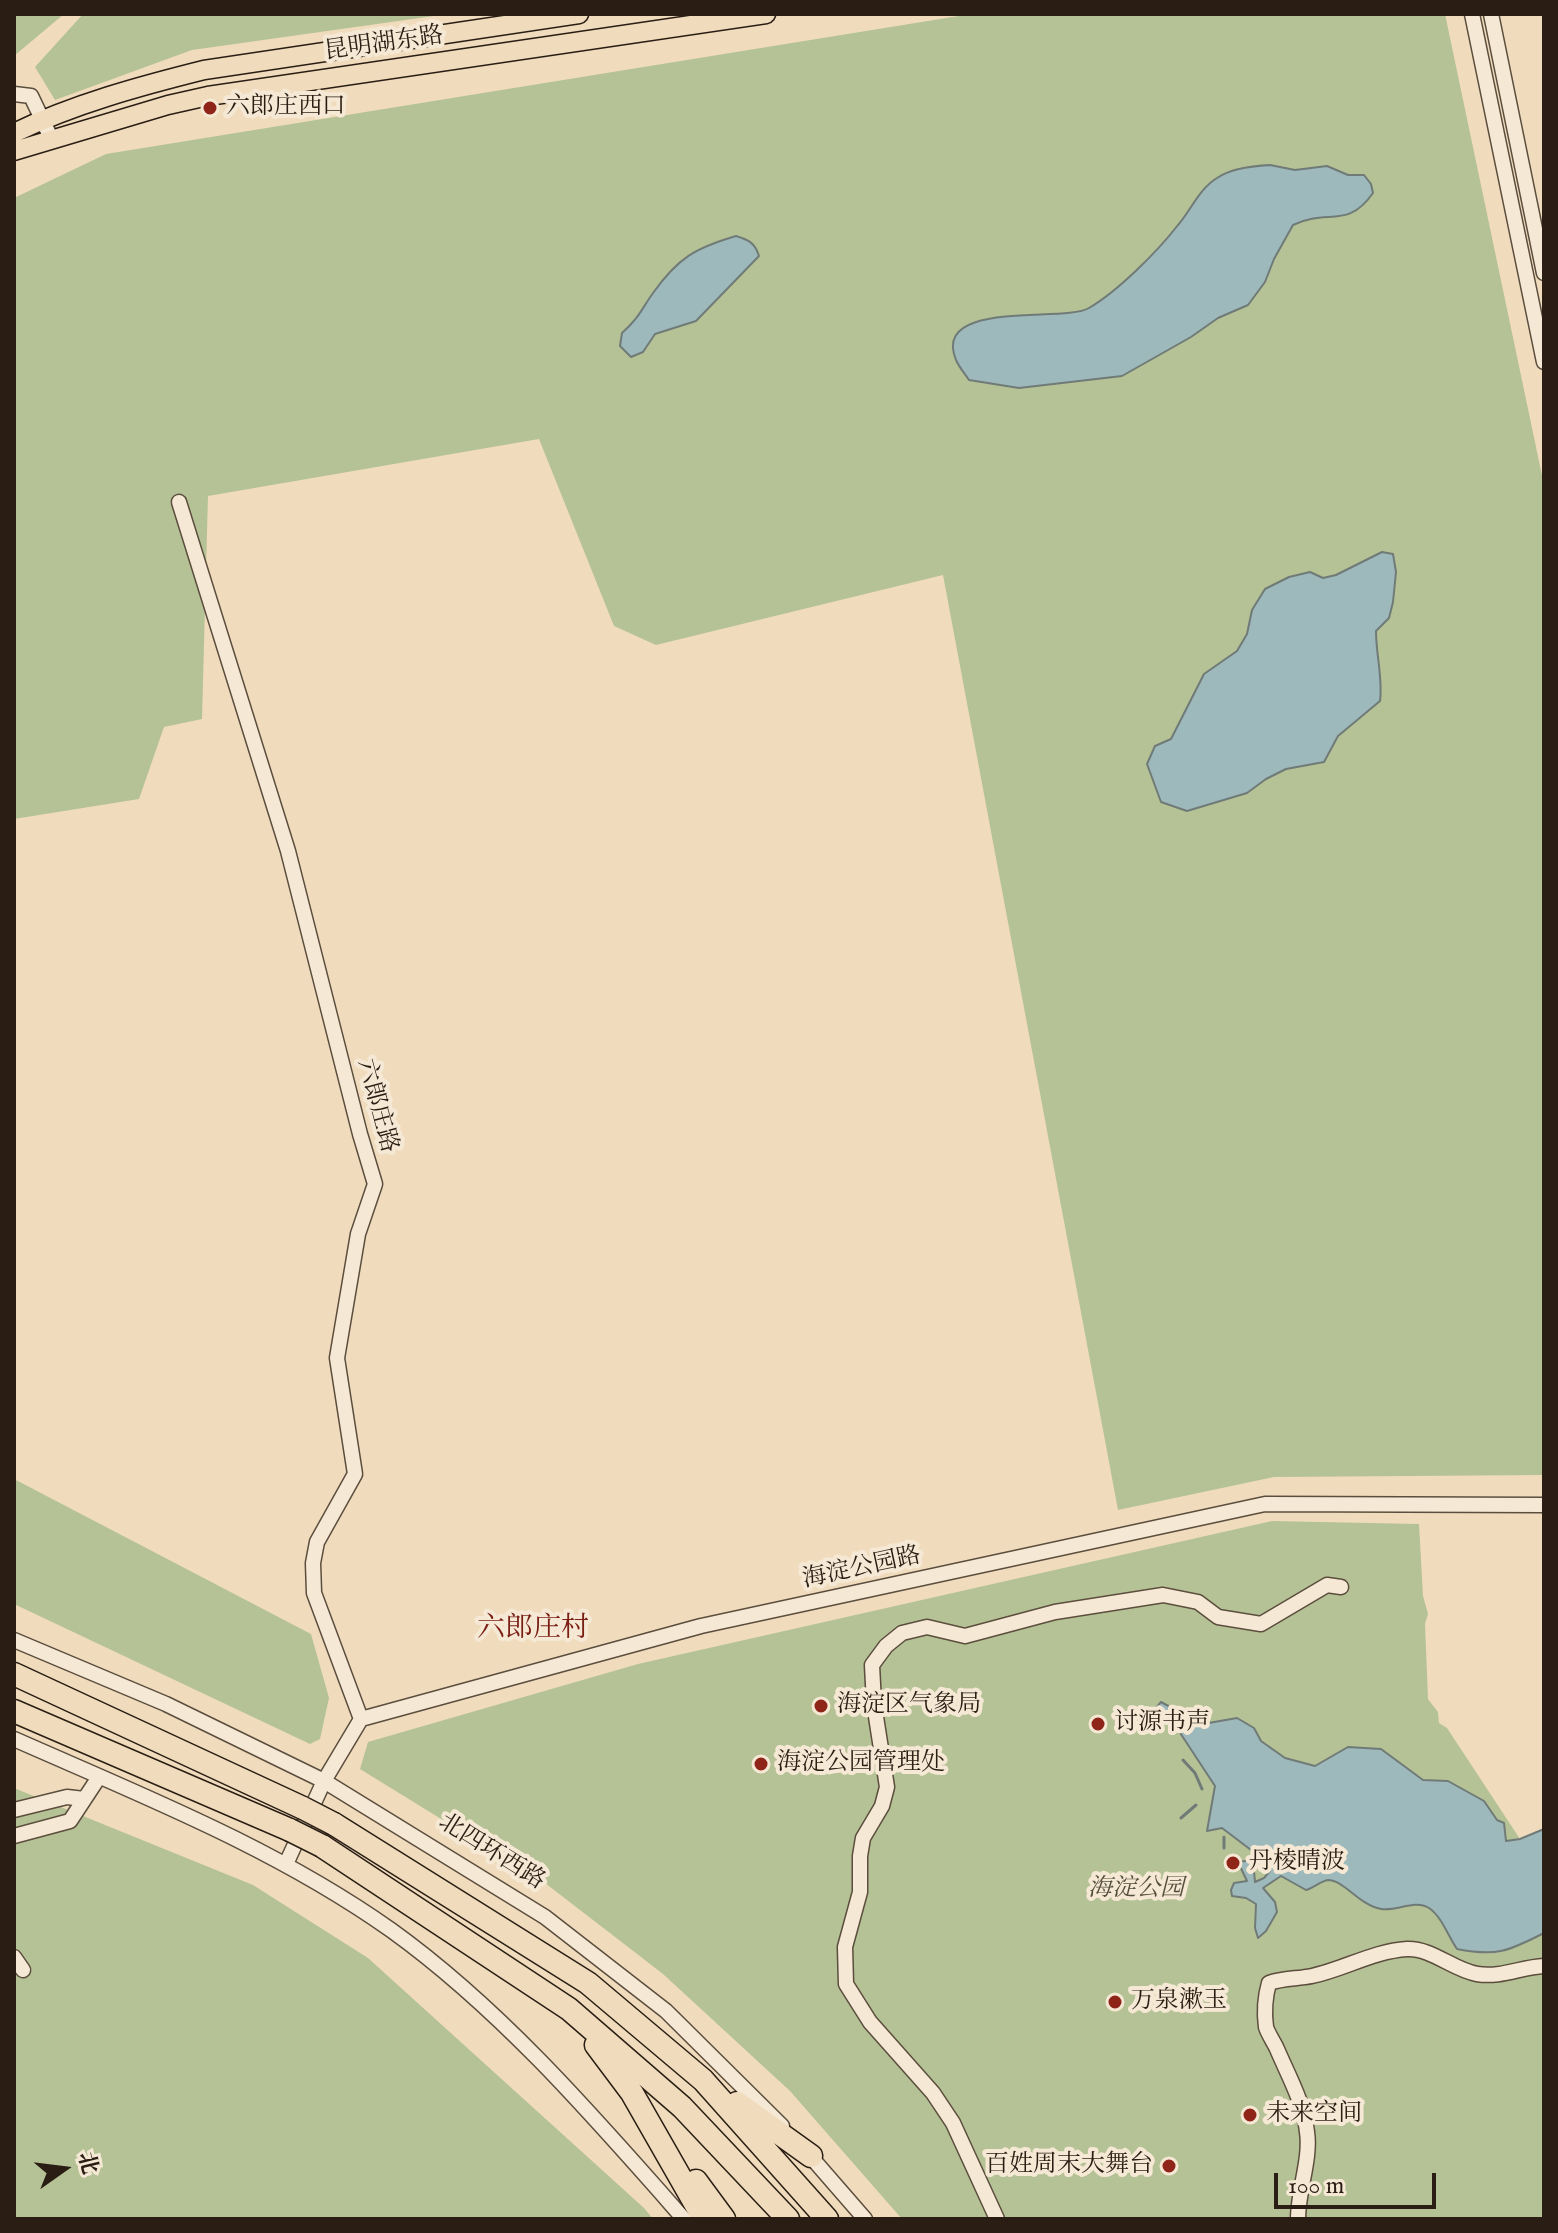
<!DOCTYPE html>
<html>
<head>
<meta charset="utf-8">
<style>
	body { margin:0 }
	#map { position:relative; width:1558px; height:2233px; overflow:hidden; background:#f0dcbd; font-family:"IM FELL English","Noto Serif SC",serif }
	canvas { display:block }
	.frame { position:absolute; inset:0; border:16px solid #2a1e14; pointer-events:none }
	.north { position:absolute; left:24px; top:2129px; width:80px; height:80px; -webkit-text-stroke:6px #f5e8d4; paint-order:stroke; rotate:76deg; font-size:22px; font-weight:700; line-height:32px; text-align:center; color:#2a1e14 }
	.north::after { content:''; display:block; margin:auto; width:28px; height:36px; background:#2a1e14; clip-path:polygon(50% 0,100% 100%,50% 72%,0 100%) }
	.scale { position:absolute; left:1274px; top:2173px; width:162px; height:36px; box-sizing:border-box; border:4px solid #2a1e14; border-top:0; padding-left:10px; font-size:24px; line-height:28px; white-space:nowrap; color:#2a1e14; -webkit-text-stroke:6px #f5e8d4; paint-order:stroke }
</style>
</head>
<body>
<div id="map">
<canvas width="1558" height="2233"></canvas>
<div class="frame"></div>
<div class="north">北</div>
<div class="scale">100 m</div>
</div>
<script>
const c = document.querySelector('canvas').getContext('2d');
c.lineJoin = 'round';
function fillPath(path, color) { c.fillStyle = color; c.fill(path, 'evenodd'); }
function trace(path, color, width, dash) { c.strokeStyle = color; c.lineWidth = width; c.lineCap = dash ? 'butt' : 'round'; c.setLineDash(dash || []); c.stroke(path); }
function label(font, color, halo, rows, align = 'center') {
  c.font = font + ' "IM FELL English","Noto Serif SC",serif'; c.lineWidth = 8; c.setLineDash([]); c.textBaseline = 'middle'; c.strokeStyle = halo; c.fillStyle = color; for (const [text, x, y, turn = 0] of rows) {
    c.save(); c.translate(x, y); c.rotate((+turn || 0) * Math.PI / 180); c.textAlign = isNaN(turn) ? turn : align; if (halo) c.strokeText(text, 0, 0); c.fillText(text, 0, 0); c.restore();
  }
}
const green = new Path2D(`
	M14,14h50l-50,42z
	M83,14h365l-256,36 -137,50 -20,-33z
	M971,14h474l99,471v990l-270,2 -156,33 -175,-935 -287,70 -42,-19 -75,-187 -331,57 -6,223 -38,8 -25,72 -125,20v-621l92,-44z
	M14,1479l297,155 18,64 -9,41 -10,5 -296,-140z
	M1272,1521l147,3 4,72 5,18 -3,10 3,75 10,13 1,11 8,5 73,111 24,-10v390h-642l-112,-128 -127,-117 -118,-91 -185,-114 8,-27 270,-78z
	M14,1788l239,97 115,73 276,250 9,11h-639z`);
const water = new Path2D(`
	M1270,165l25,5 32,-4 21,9h16l7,9 2,9c-26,37 -45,15 -80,32l-19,34 -9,23 -17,23 -30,13 -27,19 -69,39 -103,12 -50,-8c-4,-6 -10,-13 -13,-20 -25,-61 108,-37 133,-52 29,-17 68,-56 89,-83 13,-15 21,-36 39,-47 14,-10 36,-12 53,-13z
	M736,236c13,4 19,7 23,20l-63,65 -41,13 -12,18 -12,5 -11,-11 2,-13c17,-15 19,-23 31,-40 25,-35 42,-45 83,-57z
	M1382,552l11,2 3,18 -3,30 -4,16 -13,13c0,24 7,48 4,70l-42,35 -14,26 -38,7 -20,10 -19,14 -60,18 -26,-9 -14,-38 8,-18 16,-7 33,-65 33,-23 10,-17 5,-24 13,-21 24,-12 21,-5 13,6 13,-3z
	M1161,1702l11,6 14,16h17l34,-6 17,10 7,13 24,17 30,8 33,-19 33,2 42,31 25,1 36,20 13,19 7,3 2,18 14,-2 24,-10v104c-35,18 -48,24 -87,16 -9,-13 -15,-32 -28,-41 -15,-9 -32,4 -48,1 -22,-4 -37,-29 -53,-29 -7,1 -15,8 -22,10l-25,-14 -18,12 12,14 2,10 -11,19 -8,7 -3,-10 1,-24 -10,-6 -14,-2 -1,-6 3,-7 13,-2 -9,-19 15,-2 2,22 9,-4 6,-7 -15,-18 -33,-25 -15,3 8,-45 -44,-67 -15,-11z`);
const stream = new Path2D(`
	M1183,1760l12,13 7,16
	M1181,1818l15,-13
	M1224,1837v11`);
const minor = new Path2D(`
	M1472,14l72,348
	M1491,14l53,259
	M14,94l17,2 20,42
	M179,502l109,349 72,283 15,50 -17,50 -21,124 18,116 -38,68 -4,21 1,30 47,126
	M14,1640l152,64 158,77 221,136 121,94 116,115
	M14,1739c129,57 261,109 377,191 110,79 204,188 293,289
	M14,1810l53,-13 17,2
	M14,1836l56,-15 29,-44
	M286,1864l38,-83 37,-62 340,-93 564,-122 279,1
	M14,1957l9,13
	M805,2150l60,69
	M997,2219l-44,-96 -20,-30 -63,-71 -24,-38 -1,-37 15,-55v-36l3,-18 19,-32 5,-19 -13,-83 -2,-39 14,-19 16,-13 25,-6 38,9 90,-24 108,-17 35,7 20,15 43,7 66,-39 14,2
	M1298,2219c0,-29 13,-60 9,-87 -3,-29 -19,-57 -30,-83 -3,-7 -9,-15 -11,-22 -2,-15 -1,-30 3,-44 14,-5 28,-4 43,-7 32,-7 62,-25 95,-27 25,-1 46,21 70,25 24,4 44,-7 67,-8`);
const major = new Path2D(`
	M14,133c60,-29 126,-47 190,-63l375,-56
	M14,151l154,-46 40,-9 558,-82`);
const highway = new Path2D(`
	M14,1674l289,134
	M14,1711l276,119
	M334,1824l254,159 115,97 124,139
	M322,1846l247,163 113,98 106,112
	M596,2045l36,48 72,126
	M737,2103l74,53
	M696,2181l28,38`);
const highwayBridge = new Path2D(`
	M303,1808l31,16
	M290,1830l32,16`);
const markers = [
	[210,108,8,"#8f2418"],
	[821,1706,8,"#8f2418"],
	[1098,1724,8,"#8f2418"],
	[761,1764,8,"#8f2418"],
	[1233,1863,8,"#8f2418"],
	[1115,2002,8,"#8f2418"],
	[1250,2115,8,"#8f2418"],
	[1169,2166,8,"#8f2418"]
];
const streetNames = [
	["昆明湖东路",384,45,-8],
	["六郎庄路",376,1106,75],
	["海淀公园路",862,1569,-12],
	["北四环西路",491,1853,32]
];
const poiNames = [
	["六郎庄西口",226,108],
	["海淀区气象局",837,1706],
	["讨源书声",1114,1724],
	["海淀公园管理处",777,1764],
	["丹棱晴波",1249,1863],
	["万泉漱玉",1131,2002],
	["未来空间",1266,2115],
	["百姓周末大舞台",1153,2166,"right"]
];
const parkNames = [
	["海淀公园",1136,1890]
];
const quarterNames = [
	["六郎庄村",533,1630]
];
fillPath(green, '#b5c295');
fillPath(water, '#9eb9bb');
trace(water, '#707b78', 2);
trace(stream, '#707b78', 3);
trace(minor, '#5c4e3e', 17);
trace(major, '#2a1e14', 21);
trace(highway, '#2a1e14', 25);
trace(minor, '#f5e8d4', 14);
trace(major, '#f0dcbd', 18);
trace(highway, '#f0dcbd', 22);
trace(highwayBridge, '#2a1e14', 25, []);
trace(highwayBridge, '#f0dcbd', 22);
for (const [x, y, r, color] of markers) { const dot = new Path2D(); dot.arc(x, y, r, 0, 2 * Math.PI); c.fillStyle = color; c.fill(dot); trace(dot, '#f5e8d4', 3); }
label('24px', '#2a1e14', '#f5e8d4', streetNames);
label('24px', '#2a1e14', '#f5e8d4', poiNames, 'left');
label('italic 24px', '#544f3b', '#f5e8d4', parkNames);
label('28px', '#7a1f14', '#f5e8d4', quarterNames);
</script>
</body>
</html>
